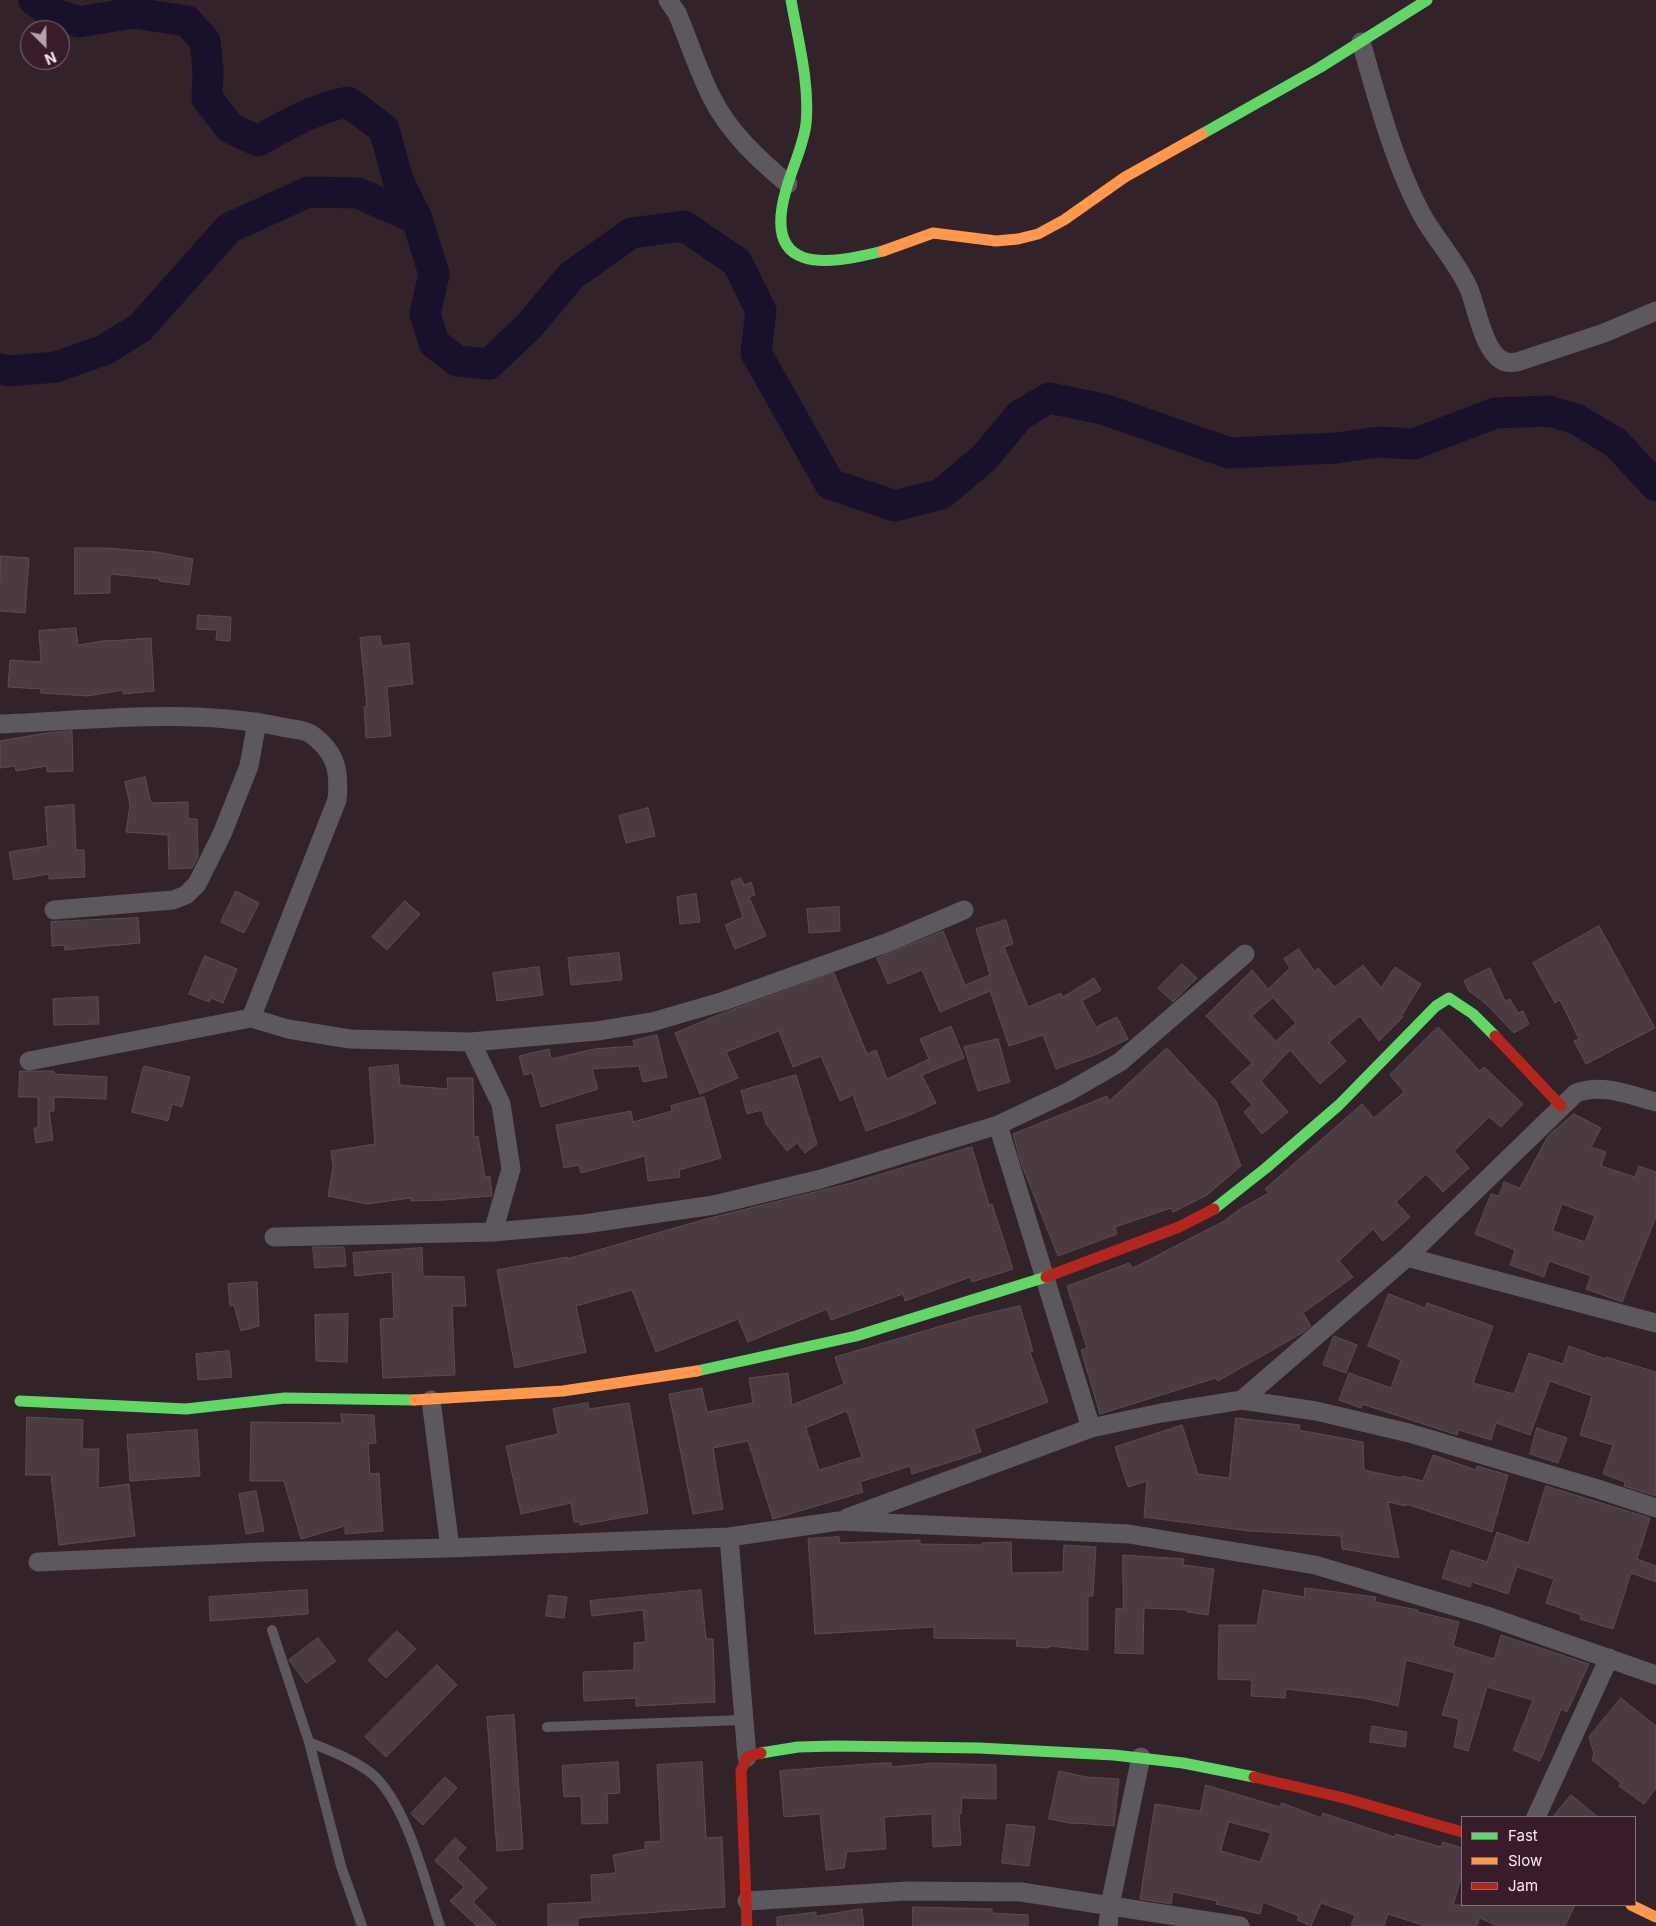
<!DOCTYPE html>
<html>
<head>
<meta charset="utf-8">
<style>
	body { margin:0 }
	#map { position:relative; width:1656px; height:1926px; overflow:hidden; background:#32222a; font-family:Inter,sans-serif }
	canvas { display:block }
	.legend { position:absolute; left:1461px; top:1816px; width:175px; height:90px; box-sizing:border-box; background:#381c2a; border:1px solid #866e7a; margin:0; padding:6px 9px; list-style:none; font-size:15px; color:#fce8f1 }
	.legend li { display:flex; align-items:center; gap:10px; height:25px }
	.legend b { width:25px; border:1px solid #866e7a }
	.north { position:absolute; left:20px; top:20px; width:50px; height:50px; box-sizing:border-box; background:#381c2a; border:1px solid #866e7a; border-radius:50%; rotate:157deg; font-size:14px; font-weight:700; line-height:20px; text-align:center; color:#fce8f1 }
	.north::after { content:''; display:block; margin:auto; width:18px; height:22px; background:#b5a3ab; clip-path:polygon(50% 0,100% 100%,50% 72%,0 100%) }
</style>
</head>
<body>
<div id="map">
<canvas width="1656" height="1926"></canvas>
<ul class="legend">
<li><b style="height:6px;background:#63d668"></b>Fast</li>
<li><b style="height:6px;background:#ff974d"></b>Slow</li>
<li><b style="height:6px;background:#b3261e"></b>Jam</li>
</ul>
<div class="north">N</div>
</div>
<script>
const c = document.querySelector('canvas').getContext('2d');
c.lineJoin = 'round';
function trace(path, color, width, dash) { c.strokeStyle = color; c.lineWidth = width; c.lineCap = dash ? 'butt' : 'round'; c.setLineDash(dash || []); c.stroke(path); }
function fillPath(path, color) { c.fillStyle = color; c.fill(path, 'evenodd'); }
const river = new Path2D(`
	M34,0l18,13 27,9 54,-9 54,8 18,20 3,29 -1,28 23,30 28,13c30,-17 57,-33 90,-39l36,27 14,51 19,39 17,55 -9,40 9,29 23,18 32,3 40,-38 42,-50 60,-43 53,-7 53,36 24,49 -5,42 74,131 65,22 46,-12 43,-36 36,-43 29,-17 54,11 126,44 107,-5 42,-6 36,2 81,-31 54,-2 27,8 40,24 40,43
	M0,369l8,2 48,-4 48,-17 36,-22 89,-100 79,-36 50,1 59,26`);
const building = new Path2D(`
	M75,548h31l51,4 36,7 -4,26 -30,-4 1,-2 -50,-5v19l-35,1z
	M1,556l28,2 -4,55 -25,-2z
	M198,615l33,2 -1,24 -14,-1 1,-10 -20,-1z
	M76,628l2,17 31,-5v1l42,-3 3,53 -31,3v-4l-35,6 -47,-3v-4l-33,-2 2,-27 31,2 -2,-31z
	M380,636l2,10 27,-3 4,41 -26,3 4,49 -25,2 -2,-31 3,-1 -7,-68z
	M72,731l1,40 -26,1v-6l-31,5 -1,-5 -15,2v-27l46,-8z
	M145,777l6,26 37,-1v17h9l1,38 -6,11 -23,1 -1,-34 -42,-3 4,-27 -5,-23z
	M74,805l2,45h8l1,27 -36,2v-5l-35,6 -5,-28 39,-6 -3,-39z
	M648,808l7,28 -29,7 -7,-27z
	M741,878l3,7 7,-3 4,13 -6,2 17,39 -31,13 -10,-24 18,-8 -12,-35z
	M236,891l23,12 -15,30 -23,-11z
	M696,894l4,28 -20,2 -3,-27z
	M405,901l15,13 -33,36 -15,-13z
	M839,907l1,24 -31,2 -2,-24z
	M138,918l2,25 -75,7 -1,-5 -12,1 -1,-24z
	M1006,920l7,24 -9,3 24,60 33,-14 2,4 31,-19 7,12 -19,11 14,26 21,-10 11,22 -31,15 -41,15 -13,-34 -34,11 -19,-55 -50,21 -18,-42 -34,14 -11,-26 66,-27 22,54 25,-10 -14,-46z
	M1599,926l56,102 -69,36 -12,-23 5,-2 -19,-39 -5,3 -22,-40z
	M1299,949l16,23 3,-4 17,19 28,-22 18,23 14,-21 26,17 -19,31 1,2 -24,24 -19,-25 -31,26 17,19 -26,23 -30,-34 -29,31 27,31 -26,22 -18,-22 8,-7 -21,-23 21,-19 -46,-47 46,-46 16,19 22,-21 -6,-9zM1273,998l23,25 -20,18 -24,-25z
	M619,953l3,27 -51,5 -3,-27z
	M205,956l32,13 -14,34 -12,-5 -2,4 -20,-8z
	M1182,964l15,14 -24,24 -15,-14z
	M539,967l4,28 -46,6 -4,-28z
	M1490,968l15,33 5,-2 8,14 5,-2 6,13 -15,9 -29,-30 -16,-12 -5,-10z
	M834,973l33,81 9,-4 11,29 42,-20 -9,-20 31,-13 13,32 -42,17 14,28 -26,12 -44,16 -13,-36 -13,6 -19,-45 -28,11 -14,-36 -53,21 12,26 -38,16 -25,-61 40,-17z
	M98,997l1,27 -45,1 -1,-26z
	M1438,1027l42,44 4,-4 39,37 -22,23 -12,-10 -35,34 15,17 -26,24 -17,-18 -30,28 14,15 -27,24 -10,-12 -34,32 14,16 -50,36 8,13 -9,7 -84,48 -2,-3 -116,36 -19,-64 6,-2 -20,-62 62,-23 4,5 91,-47 16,-12 29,-16 -4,-4 97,-85 12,14 30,-26 -14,-17z
	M657,1035l10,42 -24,5 -4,-16 -47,3 6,20 -57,18 -9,-34 -8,2 -5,-19 30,-7 2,10 43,-10 41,-3 -2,-5z
	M998,1039l12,43 -32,9 -14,-44z
	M1167,1048l49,53 25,65 -34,29 -34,17 -2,-4 -56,19 2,7 -59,22 -37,-93 -8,-29 94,-38 2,5z
	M398,1065l2,20 48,4 -1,-11h26l1,59 4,-1 7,41 5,-1 2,20 -48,4 -33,1v-3l-44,6 -39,-8 5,-29 -2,-16 44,-7 -6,-76z
	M144,1066l46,11 -8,30 -10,-3 -4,17 -36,-9z
	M20,1071h34v3l53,3 -1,22 -52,-2v14h-5l4,29 -17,3 -2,-15h4v-31h-19z
	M796,1075l21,69 -12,9 -8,-10 -10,8 -21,-27 -4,-14 -15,4 -6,-23z
	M704,1097l17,61 -42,12 1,7 -32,4 -3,-25 -64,17 -2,-8 -15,3 -8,-43 75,-14 2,11 39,-11 -1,-5z
	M1574,1114l27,14 -10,19 15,5 -5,14 34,11 4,-11 17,6v45l-34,85 -36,-13 5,-13 -42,-15 -5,16 -34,-12 5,-15 -40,-16 16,-40 8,2 5,-14 16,6 28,-52zM1562,1204l33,12 -10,26 -32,-11z
	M972,1147l17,58 3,-1 21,65 -41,13 -2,-5 -65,24 -2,-7 -72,26 -4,-11 -79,33 -10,-23 -82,33 -24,-62 -56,16 10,46 -71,16 -18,-98 70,-13v2l139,-40 145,-36z
	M313,1247h31l2,19 -31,2z
	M422,1248l1,28 41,1 2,29h-14l3,69 -72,3 -3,-59 14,-1 -2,-46 -37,4 -2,-23z
	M257,1282l2,44 -18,5 -7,-26 -4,1 -2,-22z
	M1389,1294l36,14 2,-5 66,23 -20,57 41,11 15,-41 34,11 6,-18 36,13 1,-2 50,15v124l-32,-10 1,-4 -22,-8 10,-29 -33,-10 12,-39 -42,-15 -20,54 -34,-12 -5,17 -32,-10 -2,5 -95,-31 -1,4 -22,-8 10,-27 42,15 10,-28 -33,-14z
	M1020,1306l13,45 -3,1 18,50 -74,27 7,23 -69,22 -2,-8 -50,16 3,10 -90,27 -25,-78 -35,7 10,61 -30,5 -24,-120 33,-6 5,24 46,-9 -4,-25 39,-5 4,32 52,-21 -9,-27 137,-40zM847,1411l15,46 -43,13 -13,-42z
	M348,1314l-1,48 -31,-1 -1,-46z
	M1334,1336l23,9 -11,28 -23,-8z
	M229,1351l3,26 -34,3 -2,-26z
	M588,1403l1,6 40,-6 19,110 -68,12v-3h-6l-3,-19 -50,11 -15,-68 52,-12 -5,-25z
	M341,1414l33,1 2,28 -8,1 2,30 9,-1 4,58 -38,3v-8l-44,13 -17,-58h-34l1,-59 91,1z
	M27,1417l56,3 -1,29h17l-1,39 31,-4 6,52 -76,9 -8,-70h-25z
	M1236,1418l64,7 -1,5 64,12 1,28 37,8 1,-2 21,5 10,-26 43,15 1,-4 31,9 -16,57 -86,-28v2l-18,-4 11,56 -57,-9 -1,-13 -92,-5 -105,-14 3,-36 -19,6 -13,-40 67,-22 16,49 31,4z
	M1537,1428l30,10 -9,25 -28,-9z
	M197,1430l3,46 -70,5 -3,-46z
	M1546,1486l104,32 -13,41 19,7v16l-25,-9 -18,56 -33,-10 1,-4 -35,-12 8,-24 -37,-12 -9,27 -36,-12 -2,5 -28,-9 9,-28 36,12 10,-30 31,11z
	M256,1491l8,40 -18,3 -7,-40z
	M839,1537l1,6 80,-3v4l62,1v-2l29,-1 1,31 51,-1 1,-27 32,2 -3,49h-5v54l-39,-4v2l-33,-2 1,-7 -83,-1v-11l-119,7 -7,-95z
	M1123,1555l61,4 -1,6 31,4 -6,46 -21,-3v-2l-43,-2 -1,46 -28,-1 1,-45 7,1z
	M1305,1588l71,9 -1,5 43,8v2l41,10 -6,24 41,13 7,-24 88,29 -22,48 -6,-3 -21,52 -27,-11 20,-50 -46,-13 -19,64 -14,-4 5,-28 -17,-4 13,-42 -49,-13 -8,46 -35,-8 -77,-9 -1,9 -34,-2 1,-16 -34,-1 1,-54h38l6,-35 41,7z
	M307,1590l1,24 -98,7 -1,-24z
	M701,1590l5,49h7l2,63 -79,4v-8l-52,3 -1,-29 51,-2v-27l12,-1 -3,-32 -51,6 -2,-15z
	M549,1595l18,2 -3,21 -18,-2z
	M397,1631l19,18 -30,29 -18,-18z
	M318,1638l18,23 -30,22 -17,-23z
	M437,1665l20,20 -71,72 -21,-20z
	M1621,1698l35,28v62l-12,16 -25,-18 2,-3 -29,-23 2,-7 -5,-16z
	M514,1715l9,134 -26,2 -10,-134z
	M1372,1726l35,6 -2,15 -35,-5z
	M618,1762l2,31 -13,1 1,29 -26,1 -1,-28 -17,1 -2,-31z
	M702,1762l4,76 16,-1 3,70 -147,11v8h-30v-22l44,-2 -1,-27 25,-2 -3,-18 32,-6v-7l16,-1 -4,-76z
	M881,1763h10v4l43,-4 62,2v34l-34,-1 -1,16h-2l2,31 -28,2 -1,-33 -48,3 2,32 -39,3 -3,16 -18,2 -6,-56 -36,3 -4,-46z
	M1059,1771l27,6 33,2 -5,47 -38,-3 -1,1 -26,-5z
	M445,1777l12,11 -34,37 -12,-11z
	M1206,1785l74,22 2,-4 39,15 2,-5 72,24 1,-3 45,13 2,-5 19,6v27l-9,30h122l-10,21h-68l-17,-8 -3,8h-52l-37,-12 -4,12h-33l4,-11 -34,-12 -10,23 -14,-6 2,-4 -36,-14 -3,12 -44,-10 1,-3 -44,-9 -2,12 -31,-5 15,-95 45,7zM1229,1822l42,11 -11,29 -39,-11z
	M1571,1795l27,22h-45z
	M1007,1824l28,3 -6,39 -27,-3z
	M455,1838l11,10 -9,10 30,30 -14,14 24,24h-20l-27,-25 14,-14 -29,-26z
	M913,1907l79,2v4l36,2v11h-115z
	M862,1909l2,17h-87v-9l39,-5v4z`);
const lane = new Path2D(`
	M272,1630l37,112 32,124 21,60
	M547,1727l196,-7
	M309,1742c21,9 44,17 62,31 36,30 54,109 69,153`);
const street = new Path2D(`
	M668,0l9,13c12,28 21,58 35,85 17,34 47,62 76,86
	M1361,42c17,58 32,119 61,173 14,25 35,47 47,74 8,19 15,67 37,73 3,1 8,0 11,0l87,-29 52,-22
	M2,724c93,-4 188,-16 280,3 8,2 22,2 29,7 25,18 29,37 26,66l-86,218
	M54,910l119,-10 13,-5 11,-11 25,-50 27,-68 8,-44
	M471,1042l30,62 10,65 -18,63
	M29,1061l222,-43 37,11 62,10 121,3 126,-11 55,-9 72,-21 165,-59 75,-32
	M998,1125l93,303
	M274,1237l219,-5 91,-8 130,-19 107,-26 177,-54 70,-33 52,-30 125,-108
	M1407,1257l249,66
	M431,1400l19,148
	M1242,1400l165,-143 169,-164c28,-10 53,2 80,9
	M847,1518l244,-90 70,-15 81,-13 74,11 93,22 189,56 58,19
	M729,1537l18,220
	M38,1562l224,-10 188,-4 279,-11 110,-16 290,13 186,31 172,51 169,59
	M1536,1817l73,-159
	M747,1901l160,-10 114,1 219,34
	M1108,1926l2,-21 31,-148`);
const fast = new Path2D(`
	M791,0c7,40 19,84 15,124 -3,23 -14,44 -20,66 -24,84 39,76 97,61
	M1202,134l117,-66 108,-68
	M1214,1209l52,-41 73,-63 97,-99 13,-8 24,16 22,22
	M697,1371l159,-35 190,-59
	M20,1401l166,8 99,-11 129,2
	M761,1753l37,-6 38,-1 143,2 135,7 69,8 71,14`);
const slow = new Path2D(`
	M883,251l50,-18 63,8 22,-2 20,-5 26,-14 61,-43 77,-43
	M414,1400l149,-9 134,-20
	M1631,1905l25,12`);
const jam = new Path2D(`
	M1495,1036l66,70
	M1046,1277l133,-50 35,-18
	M1254,1777l90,21 118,34
	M747,1926l-6,-155 6,-14 14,-4`);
trace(river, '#19112b', 31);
fillPath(building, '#4a3d41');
trace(building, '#5a4c50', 1);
trace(lane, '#5d585d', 10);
trace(street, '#5d585d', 19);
trace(fast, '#63d668', 11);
trace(slow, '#ff974d', 11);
trace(jam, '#b3261e', 11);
</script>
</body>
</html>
